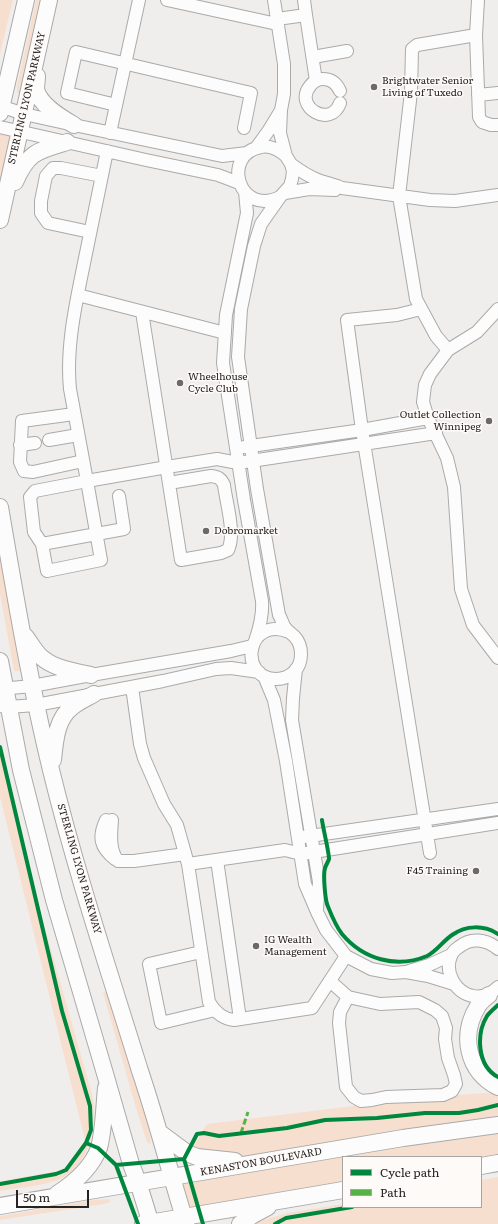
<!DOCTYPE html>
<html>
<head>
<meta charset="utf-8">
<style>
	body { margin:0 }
	#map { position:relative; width:498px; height:1224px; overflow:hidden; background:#f0eeec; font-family:Literata,serif }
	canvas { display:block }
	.legend { position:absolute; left:342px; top:1156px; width:140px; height:52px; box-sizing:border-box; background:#fefaf8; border:1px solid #a7a4a3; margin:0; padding:5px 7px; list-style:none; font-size:12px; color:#252323 }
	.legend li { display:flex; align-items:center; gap:8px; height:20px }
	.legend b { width:20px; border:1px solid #a7a4a3 }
	.scale { position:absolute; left:16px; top:1190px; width:73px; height:18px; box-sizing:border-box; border:2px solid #252323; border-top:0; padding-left:5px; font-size:12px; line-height:14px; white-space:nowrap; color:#252323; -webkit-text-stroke:3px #fefaf8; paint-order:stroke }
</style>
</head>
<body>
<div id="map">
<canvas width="498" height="1224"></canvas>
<ul class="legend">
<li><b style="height:5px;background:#00873e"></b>Cycle path</li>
<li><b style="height:5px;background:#55b245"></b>Path</li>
</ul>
<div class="scale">50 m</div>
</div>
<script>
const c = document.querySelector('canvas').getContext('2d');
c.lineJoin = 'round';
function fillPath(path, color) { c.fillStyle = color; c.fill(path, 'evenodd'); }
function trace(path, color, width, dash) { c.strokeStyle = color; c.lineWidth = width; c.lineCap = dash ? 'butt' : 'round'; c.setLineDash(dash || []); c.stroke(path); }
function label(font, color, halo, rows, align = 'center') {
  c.font = font + ' Literata,serif'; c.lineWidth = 3; c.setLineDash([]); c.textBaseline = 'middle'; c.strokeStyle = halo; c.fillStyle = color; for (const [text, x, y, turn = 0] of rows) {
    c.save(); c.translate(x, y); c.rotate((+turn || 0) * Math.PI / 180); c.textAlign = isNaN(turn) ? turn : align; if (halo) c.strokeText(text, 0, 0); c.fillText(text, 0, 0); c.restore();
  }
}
const green = new Path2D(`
	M0,0h13l-13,54z
	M36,0h7l-22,94 -4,-1v-7z
	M0,127l20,5 -20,85z
	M0,557l20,114h-6l-14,-77z
	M0,754l39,165 7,13 46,162c6,31 -1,72 -34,86 -15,6 -42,8 -58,11v-10l58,-10 6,-3 3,-3 18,-25 -85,-343z
	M107,991l35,113 8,30 1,9 -3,1 -2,-5 -10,-31 -33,-115z
	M498,1092v79l-17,2v-16h-138v33l-159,27 -12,-40 85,-14 -71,-6 21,-33 211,-26z
	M498,1177v47h-248l37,-11 56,-9v3h138v-27z
	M109,1199l1,3 -6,2 -104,16v-4l93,-16z`);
const minor = new Path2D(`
	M167,0l110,24
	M274,0l10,64v30l-3,16 -1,23 6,23 5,8 2,7 -1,8 -2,7 -10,11 -19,27 -7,22 -13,63 -3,48 19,132 22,126c2,3 3,7 5,11 3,5 7,7 11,11 8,9 8,25 0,34 -5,5 -12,8 -19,8 -39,-1 -29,-64 13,-47
	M478,0l-2,35 3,82 3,5 9,3h7
	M306,15l10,66
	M277,19l29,-4 -2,-15
	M313,57l34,-6
	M340,91c-3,-7 -8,-12 -17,-12 -5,0 -10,3 -13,7 -17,21 21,43 30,17
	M478,95l20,-2
	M116,105l-49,-12 9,-41 175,41 -7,35
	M0,106l24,8 50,11 148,31 25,-3
	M0,127l146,33 72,15 21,8
	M110,133l29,-133
	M256,148l13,-18 11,-18
	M107,151c-8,39 -16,78 -24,117 -8,39 -17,81 -13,121l17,92 80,-14 50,-8 21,4 198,-30
	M291,164c8,6 17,12 27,16 8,3 16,4 24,8l88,12 25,1 43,-6
	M245,192l2,21 -21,102 -3,48 21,137 18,101c1,13 -2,25 -6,37
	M285,193l24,-4 26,1
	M280,197c-42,20 -59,-43 -19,-50 10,-2 18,3 25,9
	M90,232l-42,-9 -7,-10v-12l5,-25 7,-8h8l41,8
	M78,295l147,38
	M421,309l-24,6 -50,5 15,110 68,423
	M498,309l-21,23 -29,18 -18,24 -5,11 -2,17 5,16 19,40 7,29 7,102 12,36 25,33
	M142,312l39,248 40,-7 7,-3c8,-16 -2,-48 -4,-65 -3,-7 -6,-8 -13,-9l-42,7
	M448,350l-12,-14 -20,-37 -17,-103 12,-104 1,-43 5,-4 59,-10
	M74,414l-52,7 -2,41 4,9 9,1 50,-11
	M49,440l29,-5
	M20,445l15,-2
	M244,447l118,-17 66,-12
	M42,544l-8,-12 -4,-35 5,-6 52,-10 14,79 -54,11 -5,-27 82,-15 -5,-33
	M296,669l-3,29 -1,22 27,162 -2,27
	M264,676l10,24 12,61 19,123 12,28 9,18 20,26 25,13 21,4 14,-1 22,4 26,8
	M132,687l8,57 4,14 20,46 13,21 11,39 21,138c6,10 13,17 25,18l78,-12 34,-52
	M0,689l32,-3 59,-11 140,-24 21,-5
	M0,706l8,1 28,-2 127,-24 53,-12 15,-1 28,4
	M106,820c-8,17 -6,27 9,39
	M112,820c-1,14 -3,30 6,41h16l51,-7
	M303,837l195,-28
	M217,860l23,159
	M188,864l97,-14 16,4 197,-31
	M498,949c-12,-10 -27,-12 -39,-2 -3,2 -7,6 -8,9 -7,17 5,37 22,40 10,2 18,-2 25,-9
	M201,952l-52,12 12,59 54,-13
	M409,971l20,-6 22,-10
	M330,981l18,16 32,7 39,-2 16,8 7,6 4,12 -1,11 3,19 6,17 2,9 -4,7 -9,4 -57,2 -14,3 -11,1 -7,-4 -8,-10 -7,-64 1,-11 8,-15`);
const major = new Path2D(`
	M37,76c0,4 -1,9 -1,13 3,16 26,29 38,36
	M0,113l26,-113
	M15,182c13,-30 22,-31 52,-40
	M0,220l49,-220
	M0,507c15,88 30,177 51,263 25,102 58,201 89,301 17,50 30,102 46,153
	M25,636c5,6 9,14 15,20 14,13 33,15 51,19
	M0,661l21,109 33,130 52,177 25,87 7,18 13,42
	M53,760c2,-18 3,-41 19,-53 6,-5 15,-9 22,-13
	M489,995c-4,3 -9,7 -11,11 -18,29 -11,65 20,81
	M160,1133l27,20 10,4 38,4
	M481,1166l17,-3
	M57,1194c17,-11 35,-27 42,-46 5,-19 5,-41 7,-60
	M0,1206l403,-68 95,-13
	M143,1224l200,-34
	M240,1224l13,-9 15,-8`);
const quiet = new Path2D(`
	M241,1133l7,-21`);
const cycleway = new Path2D(`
	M0,747l62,264 28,95 1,24 -5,13 -20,27 -10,4 -56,10
	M322,820c1,8 7,32 7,39 -1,3 -3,6 -4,9 -2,6 0,29 2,36 4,10 8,21 15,30 21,25 54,35 85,22 10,-5 16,-15 25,-21 14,-10 32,-10 46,-1
	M498,1005c-3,3 -8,7 -11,11 -11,18 -10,50 11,61
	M86,1143l12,5 18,17 22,59
	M184,1159l19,65
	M116,1165l68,-6 13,-25 7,-1 15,3 68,-8 38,-8 52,-2 48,-5h34l19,-3 20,-5
	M275,1224l11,-6 66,-11`);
const markers = [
	[374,87,4,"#6c6a69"],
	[180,383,4,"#6c6a69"],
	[489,421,4,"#6c6a69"],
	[206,531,4,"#6c6a69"],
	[476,871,4,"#6c6a69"],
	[256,946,4,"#6c6a69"]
];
const poiNames = [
	["Brightwater Senior",382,81],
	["Living of Tuxedo",382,93],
	["Wheelhouse",188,377],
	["Cycle Club",188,389],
	["Outlet Collection",481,415,"right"],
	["Winnipeg",481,427,"right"],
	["Dobromarket",214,531],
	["F45 Training",468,871,"right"],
	["IG Wealth",264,940],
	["Management",264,952]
];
const streetNames = [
	["STERLING LYON PARKWAY",27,98,-77],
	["STERLING LYON PARKWAY",79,869,74],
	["KENASTON BOULEVARD",261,1162,-10]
];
fillPath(green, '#f7dfd0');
trace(minor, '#abaaa8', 14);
trace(major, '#abaaa8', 18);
trace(minor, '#fdfcfc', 12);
trace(major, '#fdfcfc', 16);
trace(quiet, '#55b245', 3, [6, 3]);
trace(cycleway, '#00873e', 4);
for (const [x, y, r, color] of markers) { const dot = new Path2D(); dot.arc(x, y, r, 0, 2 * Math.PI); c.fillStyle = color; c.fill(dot); trace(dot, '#fefaf8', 1.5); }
label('10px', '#252323', '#fefaf8', poiNames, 'left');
label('10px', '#252323', '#fefaf8', streetNames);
</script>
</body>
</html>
